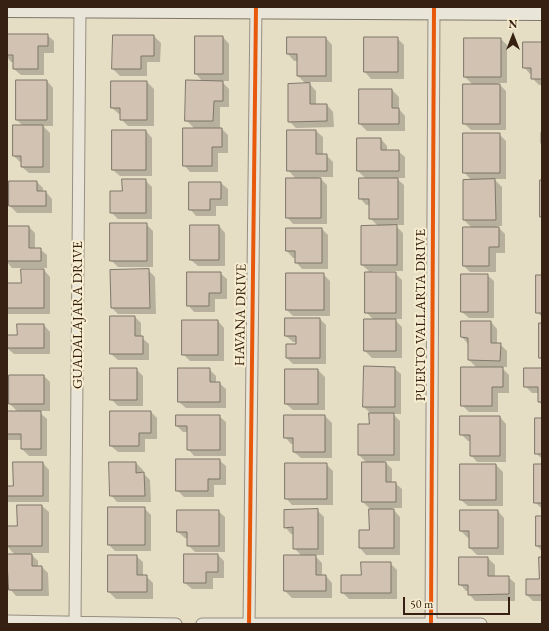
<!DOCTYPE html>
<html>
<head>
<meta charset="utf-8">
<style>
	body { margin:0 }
	#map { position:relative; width:549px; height:631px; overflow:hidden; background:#e5ddc4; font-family:"EB Garamond",serif }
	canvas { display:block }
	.frame { position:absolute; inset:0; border:8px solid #362012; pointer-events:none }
	.north { position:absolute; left:493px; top:16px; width:40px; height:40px; -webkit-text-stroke:3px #f7edd0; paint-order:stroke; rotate:0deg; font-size:11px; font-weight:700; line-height:16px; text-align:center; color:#362012 }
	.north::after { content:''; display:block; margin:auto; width:14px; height:18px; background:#362012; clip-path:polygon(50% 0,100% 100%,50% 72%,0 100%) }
	.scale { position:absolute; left:403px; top:597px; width:107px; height:18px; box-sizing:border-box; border:2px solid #362012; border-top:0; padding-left:5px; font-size:12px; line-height:14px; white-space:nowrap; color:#362012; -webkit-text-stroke:3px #f7edd0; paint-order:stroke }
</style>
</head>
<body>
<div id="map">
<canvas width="549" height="631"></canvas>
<div class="frame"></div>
<div class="north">N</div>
<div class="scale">50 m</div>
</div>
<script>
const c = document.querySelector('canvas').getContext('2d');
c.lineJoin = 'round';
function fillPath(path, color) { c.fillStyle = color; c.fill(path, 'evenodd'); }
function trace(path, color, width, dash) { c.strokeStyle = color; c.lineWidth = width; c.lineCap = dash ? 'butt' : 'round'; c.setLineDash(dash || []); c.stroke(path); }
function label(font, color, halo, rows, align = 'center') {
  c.font = font + ' "EB Garamond",serif'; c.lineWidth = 4; c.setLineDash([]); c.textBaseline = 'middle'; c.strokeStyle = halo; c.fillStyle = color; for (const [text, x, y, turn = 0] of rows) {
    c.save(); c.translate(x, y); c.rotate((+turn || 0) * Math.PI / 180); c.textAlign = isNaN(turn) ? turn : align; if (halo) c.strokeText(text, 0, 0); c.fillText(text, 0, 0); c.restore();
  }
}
const shadow = new Path2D(`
	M7,35h40l7,6v12h-10v22h-23l-7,-6v-7h-3l-4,-5z
	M114,36h40l7,7 -1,19h-13v14h-27l-7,-7z
	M223,37l6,7v37h-8l8,8v18h-9v22h2l6,6v18h-10v19h-28l-6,-7 11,-36 -9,-9 17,-38 -7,-8z
	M326,38l6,7v37h-24l8,9v14h11l6,7 1,15 -38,1 -7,-7 17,-37 -8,-8v-15h-4l-6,-7z
	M397,38l7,7v34h-33l-6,-7z
	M501,39l6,6v38h-9l8,8v39h-35l-7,-7 9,-38 -8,-8z
	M542,43v42h-3l-7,-7v-4h-2l-6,-7z
	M47,81l6,7v38h-10l7,7v40h-21l-7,-6v-5h-2l-6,-6 9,-30 -6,-6z
	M112,82h35l7,7v37h-26l-7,-7v-5h-2l-7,-6z
	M360,90h32l7,7v12l6,7v15h-38l-7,-7z
	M146,131l6,7v38h-32l-7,-6z
	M316,131l7,6v18h3l7,7v15h-14l8,8v39h-34l-6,-7 9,-38 -8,-9z
	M540,132h2v13l-2,-2z
	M499,134l7,7v38h-12l8,8v39h-5l8,8v19h-9v19h-26l-6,-6 8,-38 -8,-8 8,-39 -8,-9z
	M381,139l6,7v5h11l7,6v21h-9l8,7v40h-9l8,8v38h-31v2h23l7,7v39h-8l8,8v31h-30l-7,-7 9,-31 -8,-8 5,-39 -9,-8 16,-39 -8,-8v-13h-4l-6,-7 6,-19 -8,-8z
	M145,180l7,7v32h-34l-7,-7 12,-20z
	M10,182h27l6,6v4h3l6,7v14h-35l-7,-7z
	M190,183h31l7,6v17h-12v10h-20l-6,-7z
	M146,224l7,7v36h-35l-7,-7z
	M219,226l6,7v33h-27l-7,-6z
	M7,227h22l6,6v16h5l7,6v13h-35l-5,-6z
	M322,229l6,6v34h-26l-6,-7v-4h-3l-6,-7z
	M44,270l6,7v37h-42l-1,-30h15z
	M148,270l7,7 1,37h-38l-6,-6z
	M220,273l7,6v20h-12v13h-21l-6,-7z
	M323,274l7,7v35h-37l-6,-6z
	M487,275l7,6v37h-25l-7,-6z
	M542,276v41l-5,-5z
	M135,317l6,6v14l8,7v16h-31l-7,-6z
	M320,319l6,6v39h-33l-6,-6 10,-13v-3h-4l-7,-6z
	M218,321l6,7v33h-34l-7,-7z
	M491,322l6,7v15h3l7,7v16h-6l8,8v18h-11v19h-29l-7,-7 15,-37 -8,-8 -1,-16 -6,-7z
	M44,325l6,7v22h-36l-7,-6v-12h11z
	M394,368l7,6v40h-8l7,7v40h-16l8,8v14h3l7,6v19h-10l8,9v38h-34l-6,-7 10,-17 1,-21 -8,-8 4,-39 -8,-8 11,-30 1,-11 -7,-7z
	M136,369l7,7v30h-25l-7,-7z
	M209,369l7,7v7h3l7,6v19h-40l-7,-6z
	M542,369v36l-3,-3v-9h-7l-7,-7z
	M318,370l7,7v33h-32l-7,-6z
	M44,376l6,6v29h-12l9,8v37h-18l-7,-7v-9h-15v-28h11l-8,-8z
	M151,412l6,6v21h-12v13h-27l-7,-6z
	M219,416l7,6v34h-32l-6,-7v-17h-5l-6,-6z
	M325,416l7,7v35h-31l-7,-6v-8h-3l-6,-7z
	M500,417l6,7v38h-29l-6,-7v-14h-3l-7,-7z
	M542,419v40l-6,-6z
	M219,460l7,6v19h-12v12h-30l-7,-7z
	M43,463l6,7v32h-40l-2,-1v-14h7z
	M110,463h26l7,7v3l7,7 1,22h-34l-6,-7z
	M326,464l7,7v34h-41l-6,-7z
	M461,465h35l7,7v34h-35l-7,-6z
	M542,465v44l-7,-7z
	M42,506l7,6v41h-19l8,8v6h4l6,6 1,23h-33l-6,-7v-10h-3v-24h8l-8,-9v-19h11z
	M144,508l7,7v36h-36l-6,-6z
	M317,510l7,7v38h-10l8,8v13h4l6,7v15h-40l-7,-7v-35h17l-8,-8v-14h-3l-6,-7z
	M218,511l7,6v35h-30l-7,-7v-7h-3l-7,-6z
	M498,511l6,7v37h-27l-7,-7v-10h-2l-7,-7z
	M537,517h5v34l-5,-5z
	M218,555l6,6v17h-11v11h-21l-7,-6z
	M136,556l7,6v14h3l7,7v16h-37l-7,-7z
	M460,558h28l7,7v12h13l7,6v18h-40l-6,-7v-3h-3l-6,-7z
	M542,558v43h-9l-6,-6 13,-15z
	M390,563l7,7v29h-48l-7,-7 20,-16z`);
const building = new Path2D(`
	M7,34h41v12h-10v23h-25v-14h-6z
	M113,35h41v21h-13v13h-29z
	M195,36h28v38h-28z
	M287,37h39v39h-29v-22h-10z
	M364,37h34v35h-34z
	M464,38h37v39h-37z
	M523,42h19v37h-11v-11h-8z
	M16,80h31v40h-31z
	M186,80l37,1v20h-9l-1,20h-28z
	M111,81h36v39h-27v-12h-9z
	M310,83v21h17v17l-39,1v-38z
	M463,84h37v40h-37z
	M359,89h33v19h7v16h-40z
	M13,125h30v42h-22v-11h-8z
	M183,128h39v19h-10v19h-29z
	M112,130h34v40h-34z
	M287,130h29v24h11v17h-40z
	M463,133h37v40h-37z
	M357,138h24v12h18v21h-42z
	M286,178h35v40h-35z
	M359,178h39v41h-29v-20h-10z
	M122,179h24v34h-36v-22h12z
	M495,179l1,41h-33v-40z
	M540,180h2v37h-2z
	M9,181h28v10h9v15h-37z
	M189,182h32v17h-11v11h-21z
	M110,223h37v38h-37z
	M190,225h29v35h-29z
	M397,225v40h-36v-39z
	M7,226h22v22h12v13h-34z
	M463,227h36v20h-10v19h-26z
	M286,228h36v35h-27v-12h-9z
	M21,269h23v39h-37v-25h14z
	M149,269l1,39h-39l-1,-38z
	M187,272h34v21h-12v13h-22z
	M365,272h31v41h-31z
	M286,273h38v37h-38z
	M461,274h27v38h-27z
	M536,275h6v38h-6z
	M110,316h25v20h8v18h-33z
	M285,318h35v40h-34v-14h10v-8h-11z
	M364,319h32v32h-32z
	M182,320h36v35h-36z
	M461,321h30v22h10l-1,18 -32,-1v-22l-7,-1z
	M539,323h3v35h-3z
	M17,324h27v24h-37v-13h10z
	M364,366l31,1v40h-32z
	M461,367h42v20h-11v19h-31z
	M110,368h27v32h-27z
	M178,368h32v14h10v20h-42z
	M524,368h18v34h-4v-15h-14z
	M285,369h33v35h-33z
	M9,375h35v29h-35z
	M7,411h34v38h-20v-15h-14z
	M110,411h41v22h-12v13h-29z
	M369,413h25v42h-36v-31h11z
	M176,415h44v35h-33v-24h-11z
	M284,415h41v37h-32v-14h-9z
	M460,416h40v40h-30v-21h-10z
	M535,418h7v36h-7z
	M176,459h44v20h-12v12h-32z
	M13,462h30v34h-36v-10h6z
	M109,462h27v11l8,-1 1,24h-35z
	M362,462h24v20h10v20h-34z
	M285,463h42v36h-42z
	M460,464h36v36h-36z
	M534,464h8v39h-8z
	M17,505h25v41h-35v-20h10z
	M108,507h37v38h-37z
	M318,509v40h-25v-22l-9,1v-18z
	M369,509h25v39h-35v-18h10z
	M177,510h42v36h-32v-14h-10z
	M460,510h38v38h-29v-17h-9z
	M536,516h6v30h-6z
	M7,554h25v12h10v24h-33z
	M184,554h34v18h-12v11h-22z
	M108,555h29v20h10v17h-39z
	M284,555h32v20h10v16h-42z
	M459,557h29v19h21v18l-41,1v-10h-9z
	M539,557h3v38h-16v-16h13z
	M361,562h30v31h-50v-18h20z`);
const street = new Path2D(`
	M7,621l169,3
	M75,622l5,-615
	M431,623l3,-616
	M202,624h279
	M249,624l7,-617`);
const secondary = new Path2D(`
	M7,9l535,3`);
const cycleway = new Path2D(`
	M431,623l3,-616
	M249,624l7,-617`);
const streetNames = [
	["GUADALAJARA DRIVE",78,315,-90],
	["HAVANA DRIVE",241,315,-89],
	["PUERTO VALLARTA DRIVE",421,315,-90]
];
fillPath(shadow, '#0003');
fillPath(building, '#d2c2b2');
trace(building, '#7e7769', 1);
trace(street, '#978f80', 13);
trace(secondary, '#7e7769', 18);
trace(street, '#e9e6d9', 11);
trace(secondary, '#e9e6d9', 16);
trace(cycleway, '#e8590c', 4);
label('14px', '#362012', '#f7edd0', streetNames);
</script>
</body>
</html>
